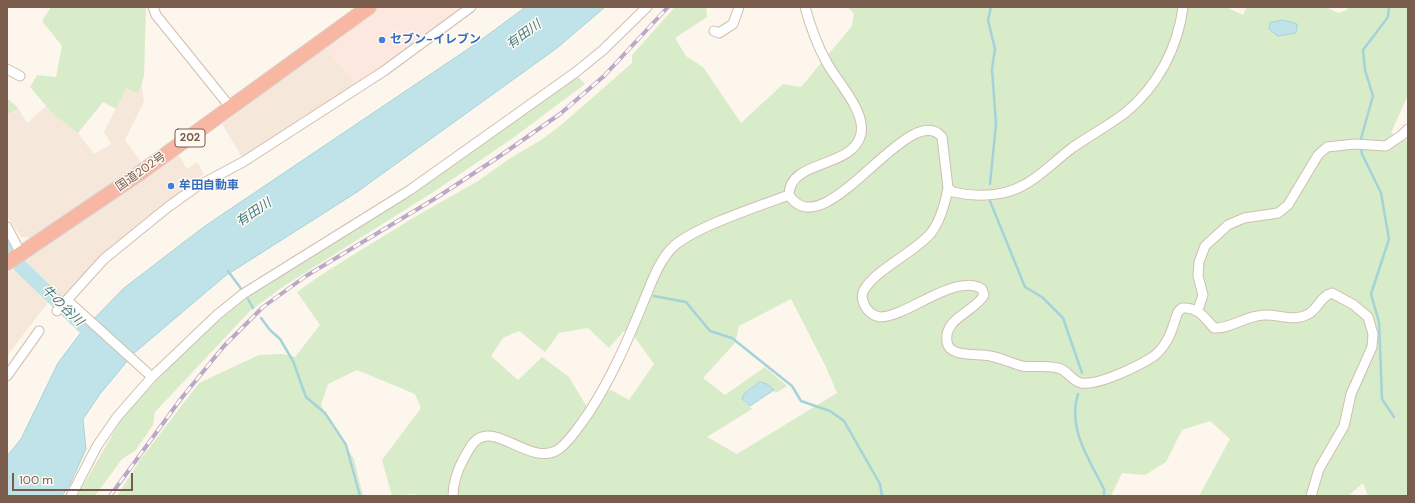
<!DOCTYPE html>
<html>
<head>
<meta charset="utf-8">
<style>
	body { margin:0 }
	#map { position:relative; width:1415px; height:503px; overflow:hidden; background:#fdf6ec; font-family:"DM Sans",sans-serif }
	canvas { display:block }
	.frame { position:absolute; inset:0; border:8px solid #7a5c4d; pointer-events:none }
	.scale { position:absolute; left:12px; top:473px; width:121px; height:18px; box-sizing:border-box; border:2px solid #7a5c4d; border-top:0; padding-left:5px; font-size:12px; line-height:14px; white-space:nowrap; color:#7a5c4d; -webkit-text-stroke:3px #fffaf3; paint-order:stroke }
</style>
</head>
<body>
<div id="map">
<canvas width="1415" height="503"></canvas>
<div class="frame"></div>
<div class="scale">100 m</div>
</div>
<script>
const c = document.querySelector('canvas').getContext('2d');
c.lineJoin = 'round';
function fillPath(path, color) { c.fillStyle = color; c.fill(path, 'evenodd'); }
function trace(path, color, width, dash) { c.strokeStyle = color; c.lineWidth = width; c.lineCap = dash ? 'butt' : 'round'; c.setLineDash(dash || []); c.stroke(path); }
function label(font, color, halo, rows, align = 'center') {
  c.font = font + ' "DM Sans","Noto Sans JP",sans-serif'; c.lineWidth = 3; c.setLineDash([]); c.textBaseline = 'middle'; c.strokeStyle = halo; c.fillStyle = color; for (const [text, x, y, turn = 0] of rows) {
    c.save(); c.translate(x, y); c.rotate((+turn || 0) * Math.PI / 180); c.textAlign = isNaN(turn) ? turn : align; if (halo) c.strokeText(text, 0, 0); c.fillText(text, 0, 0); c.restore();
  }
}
const residential = new Path2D(`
	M133,29l11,72 -19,39 17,23 -107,75 -14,-1 -14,-21v-101l11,-7 9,15 19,-17 7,8 25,19 16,21 17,-10 -7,-12 22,-44z
	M325,47l32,37 -115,73 -20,-33z
	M178,154l9,15 10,-7 7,12 -61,46 -51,45 -30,34 -39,-38z
	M16,268l33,33 -42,55v-83z`);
const commercial = new Path2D(`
	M379,7h85l-107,77 -32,-37z`);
const green = new Path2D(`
	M51,7h95l-2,69 -6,18 -12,-6 -10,21 -13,-7 -25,31 -25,-19 -23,-27 7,-12 19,2 6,-31 -20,-25z
	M675,7h31l1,10 -32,21 11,18 17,11 38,56 42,-39 18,3 51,-61 2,-13 -7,-6h379l17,8 4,-8h79l12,6 9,-3v-3h61v88l-17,38 17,8v355h-40l-5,-13 -15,13h-149l31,-57 -20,-18 -28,9 -16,32 -21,13 -23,-2 -11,23h-695l-1,-2 -23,2 -10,-36 39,-52 -6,-14 -58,-24 -29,14 -7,21 10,20 23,34 9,37h-246l23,-36 59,-77 60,-28 23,-1 13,3 25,-32 -23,-33 27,-19 89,-55 65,-37 31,-22 32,-19 19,-14 72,-63v-8zM791,299l35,68 11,26 -100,61 -30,-17 45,-28 -10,-10 2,-5 16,-12 7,2 9,9 11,-7 -22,-19 -40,28 -22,-17 32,-35 4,-17zM588,328l21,20 15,-17 9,4 21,29 -25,36 -18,-10 -24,17 -18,-30 -27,-20 -24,23 -27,-24 12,-18 16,-7 26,21 14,-19z
	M577,76l8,8 -72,54 -78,53 -151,95 -34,25 -95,101 -2,13 -18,26 -13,8 -27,37h-18l47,-81 66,-70 55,-46 175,-110z
	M7,98l11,10 -11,7z`);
const water = new Path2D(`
	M526,7h79l-48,41 -200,144 -132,84 -92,78 -33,40 -17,25 3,30 -16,35 -8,12h-55v-40l14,-17 37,-76 24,-32 42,-43 81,-62 269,-181z
	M1283,20l14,4 -1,9 -18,3 -9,-7 1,-6z
	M760,382l7,2 7,6 -24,16 -8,-7 2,-5z`);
const stream = new Path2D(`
	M1360,142l13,-46 -8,-26 -2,-20 25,-33 1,-10
	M1361,147l1,7 19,39 8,46 -18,55 8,28 3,77 12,18
	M990,184l6,-60 -4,-55 3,-20 -7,-29 3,-13
	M990,201l35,86 17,10 21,21 19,55
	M228,271l14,19
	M654,296l32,6 24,29 22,7 60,48 9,15 29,10 14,10 36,63 2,12
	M248,299l5,9
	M261,318l9,12 10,9 13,22 13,36 19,16 21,32 14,51
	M1078,394c-11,34 11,65 26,95v7`);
const river = new Path2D(`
	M7,247l3,5
	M20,266l66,63 16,10`);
const minor = new Path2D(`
	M153,7l3,8 75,93
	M805,7c5,18 12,38 21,54 10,20 40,49 35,73 -8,35 -72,25 -72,61 36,55 120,-98 153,-58l6,51 5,4c23,5 50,5 71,-7 17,-9 32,-25 48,-37 17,-12 36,-22 53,-35 32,-26 53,-65 58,-106
	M714,31l5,2 14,-9 6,-17
	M7,69l13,7
	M948,188c-3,16 -7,32 -17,45 -17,20 -55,36 -67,57 -2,3 -2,8 -1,11 2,8 9,15 17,16 27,0 76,-45 102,-28l2,6c-9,17 -41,23 -37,47 2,16 31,11 43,14 11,2 21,7 32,10 13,2 26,-2 39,3 7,3 12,12 20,14 17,3 58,-17 73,-27 4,-3 9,-9 12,-14 6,-8 8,-21 12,-30l4,-4c16,-1 22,9 32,20 17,1 30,-12 50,-13 15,-1 31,8 46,-2 9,-6 11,-17 22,-20l22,12 14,12 5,17 -1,13 -21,47 -7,32 -25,43 -8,27
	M7,227l14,27
	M67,300l85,77
	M1198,310l5,-15 -5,-19 1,-14 6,-16 23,-21 16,-7 34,-5 10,-8 30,-50 9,-8 28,-3 31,2 16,-11 6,-6
	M57,311l47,-52 64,-52 28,-20 47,-25 141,-91 87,-64
	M7,376l32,-45
	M71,496l26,-50 20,-29 35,-40 65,-62 26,-21 167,-104 166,-118 27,-22 44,-43
	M453,496c0,-12 5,-27 11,-38 4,-6 7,-15 14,-19 21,-14 55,28 81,10 12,-9 20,-23 29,-35 23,-35 39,-72 55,-111 8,-19 16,-44 32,-58 23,-19 84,-39 114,-50`);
const highway = new Path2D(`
	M7,263l133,-90 229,-166`);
const rail = new Path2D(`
	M110,496l70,-96 44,-54 39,-39 43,-31 130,-78 61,-40 63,-44 44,-38 64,-69`);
const markers = [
	[382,40,4,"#3f7fe0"],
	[171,186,4,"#3f7fe0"]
];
const shields = [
	[190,138,30]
];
const shieldNames = [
	["202",190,138]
];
const shopNames = [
	["セブン-イレブン",390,40],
	["牟田自動車",179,186]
];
const streetNames = [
	["国道202号",141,172,-35]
];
const waterNames = [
	["有田川",524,35,-36],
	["有田川",254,213,-34],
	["牛の谷川",62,306,44]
];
fillPath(residential, '#f5e8da');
fillPath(commercial, '#fde8e0');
fillPath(green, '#d8ecc9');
fillPath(water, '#bfe3e8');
trace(water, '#a5d3da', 1);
trace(stream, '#a5d3da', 2.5);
trace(river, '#bfe3e8', 14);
trace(minor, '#d1beb0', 11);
trace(highway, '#dad1cd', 16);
trace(minor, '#fff', 9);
trace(highway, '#f7b7a3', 14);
trace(rail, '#b9a8c9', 4);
trace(rail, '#fffaf3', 2.5, [8]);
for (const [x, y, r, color] of markers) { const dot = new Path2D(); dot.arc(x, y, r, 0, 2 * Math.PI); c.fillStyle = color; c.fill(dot); trace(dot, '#fffaf3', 1.5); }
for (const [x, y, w] of shields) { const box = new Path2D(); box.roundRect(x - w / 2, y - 9, w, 18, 3); c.fillStyle = '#fffaf3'; c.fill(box); trace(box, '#7a5c4d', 1); }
label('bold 11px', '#7a5c4d', null, shieldNames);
label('bold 12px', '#366cbe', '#fffaf3', shopNames, 'left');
label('12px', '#7a5c4d', '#fffaf3', streetNames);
label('italic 13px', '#437c86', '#fffaf3', waterNames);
</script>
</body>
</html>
